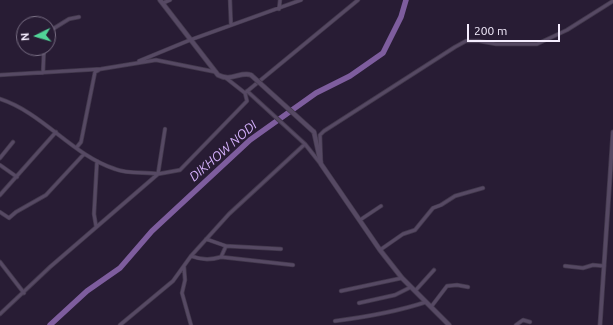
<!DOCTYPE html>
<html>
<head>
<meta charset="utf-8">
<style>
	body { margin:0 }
	#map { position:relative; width:613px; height:325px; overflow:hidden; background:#281c34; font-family:Ubuntu,sans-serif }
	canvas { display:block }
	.north { position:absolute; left:16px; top:16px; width:40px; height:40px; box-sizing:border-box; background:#281c34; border:1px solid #7a7085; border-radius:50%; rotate:265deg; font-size:11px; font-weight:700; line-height:16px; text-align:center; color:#f5edfe }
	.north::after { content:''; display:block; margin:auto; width:14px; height:18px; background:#51d397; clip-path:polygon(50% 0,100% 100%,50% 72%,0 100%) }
	.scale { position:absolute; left:467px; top:24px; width:93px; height:18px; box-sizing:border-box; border:2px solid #f5edfe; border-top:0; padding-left:5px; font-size:12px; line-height:14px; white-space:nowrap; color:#f5edfe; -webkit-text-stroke:3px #281c34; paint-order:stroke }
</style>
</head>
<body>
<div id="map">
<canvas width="613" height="325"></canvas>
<div class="north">N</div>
<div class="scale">200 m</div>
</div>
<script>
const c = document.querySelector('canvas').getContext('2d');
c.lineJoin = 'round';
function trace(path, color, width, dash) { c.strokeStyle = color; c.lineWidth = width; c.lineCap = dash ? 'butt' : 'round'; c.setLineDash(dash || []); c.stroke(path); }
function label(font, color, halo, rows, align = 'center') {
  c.font = font + ' Ubuntu,sans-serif'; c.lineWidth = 4; c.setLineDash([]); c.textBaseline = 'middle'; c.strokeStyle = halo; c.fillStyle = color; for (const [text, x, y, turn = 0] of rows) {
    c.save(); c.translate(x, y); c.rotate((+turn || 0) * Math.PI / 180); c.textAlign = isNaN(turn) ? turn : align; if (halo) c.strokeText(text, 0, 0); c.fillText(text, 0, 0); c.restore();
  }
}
const river = new Path2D(`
	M50,325l37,-34 33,-23 32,-37 98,-91 66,-47 34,-17 33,-23 18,-36 5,-17`);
const minor = new Path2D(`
	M230,0l1,25
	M163,3l7,-3
	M279,9l1,-9
	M48,32l21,-13 10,-2
	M139,61l51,-21 111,-40
	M43,73l1,-25
	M0,75l101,-6 55,-9 60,12
	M247,91l58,53
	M245,93l113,-93
	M0,99c43,14 72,56 115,70 12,5 30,3 43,5l7,-45
	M77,147l4,-5 14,-70 4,-2
	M0,158l13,-16
	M321,162l-1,-27 4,-4 131,-84 11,-6h13l17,3h41l30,-14 46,-29
	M0,165l17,12
	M0,195l56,-63
	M0,212l9,6 7,-6 30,-17 38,-41
	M360,220l21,-14
	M96,226l-2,-12 3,-53
	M206,239l20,7
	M380,250l23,-16 12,-4 18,-22 8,-3 14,-9 28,-8
	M191,256c10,4 20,4 30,1l5,-11 55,3
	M221,257l72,8
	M0,262l24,31
	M565,266l18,2 10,-3 11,1
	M184,267l1,13 -3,13 9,32
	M341,291l61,-13
	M415,291l19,-21
	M359,303l36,-8 16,-8
	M431,307l16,-21 10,-1 11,2
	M0,314l50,-47 108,-93 22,-4 67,-69 -2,-8 -19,-15
	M335,321c31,-4 61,-9 91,-19
	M120,325l53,-44 18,-25 38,-42 76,-70 15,19
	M516,325l7,-5 7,2`);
const tertiary = new Path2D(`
	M600,325l13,-193`);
const secondary = new Path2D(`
	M160,0l58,75c13,7 23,-4 33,0
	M314,132l7,32 59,86 22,28 47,47`);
const secondaryBridge = new Path2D(`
	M251,75l63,57`);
const waterNames = [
	["DIKHOW NODI",223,151,-41]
];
trace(river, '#7e5d9e', 5.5);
trace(minor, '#43394d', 4.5);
trace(tertiary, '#43394d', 5);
trace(secondary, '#43394d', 5.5);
trace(minor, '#564963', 3);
trace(tertiary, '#564963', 3.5);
trace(secondary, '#564963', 4);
trace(secondaryBridge, '#43394d', 5.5, []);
trace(secondaryBridge, '#564963', 4);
label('italic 13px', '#d3affa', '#281c34', waterNames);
</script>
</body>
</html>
